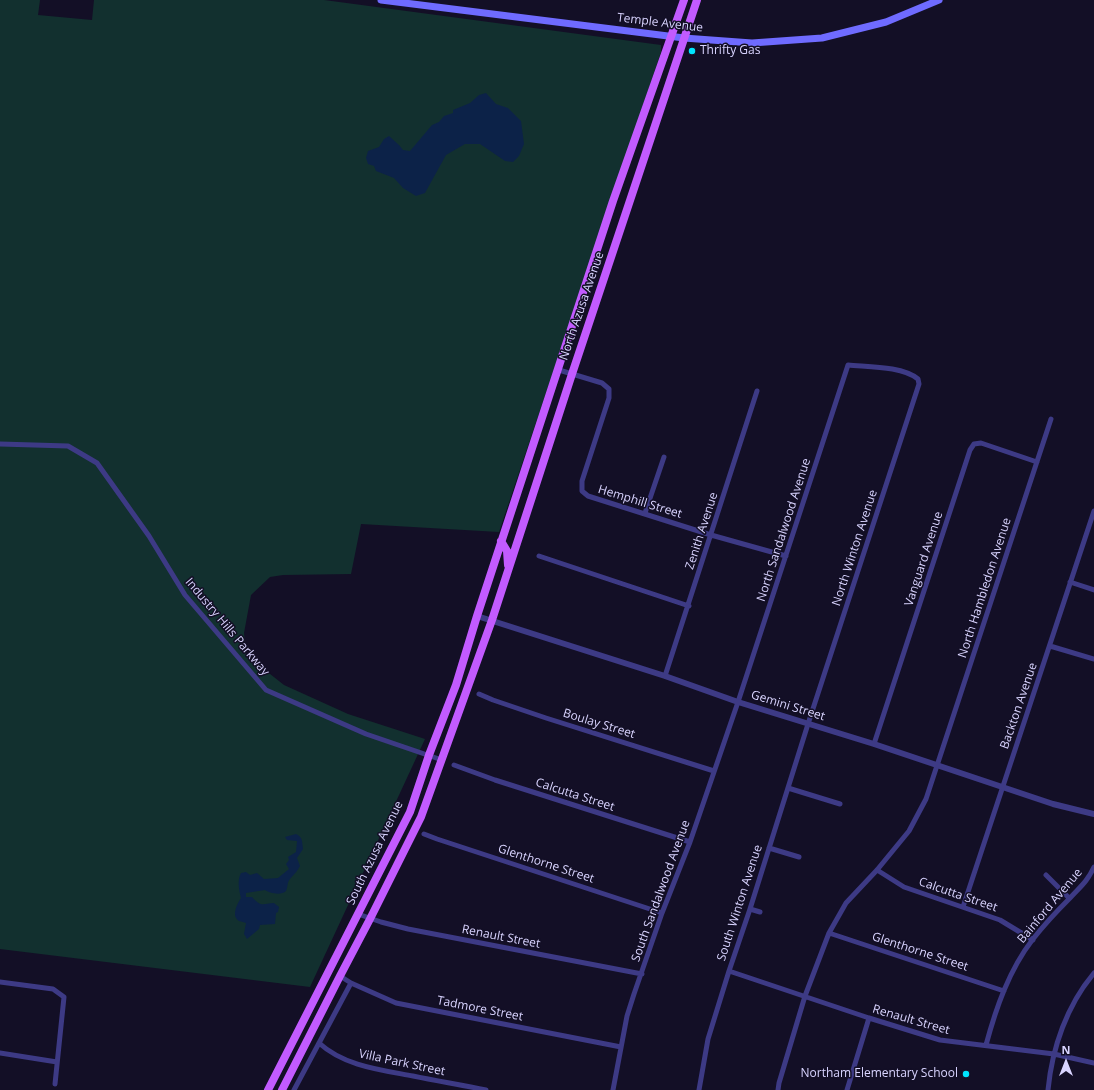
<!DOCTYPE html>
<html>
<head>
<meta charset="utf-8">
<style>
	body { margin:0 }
	#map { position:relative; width:1094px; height:1090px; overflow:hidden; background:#130f26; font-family:"Open Sans",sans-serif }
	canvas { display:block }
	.north { position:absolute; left:1046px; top:1042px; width:40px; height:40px; -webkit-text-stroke:3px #130f26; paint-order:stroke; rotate:0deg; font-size:11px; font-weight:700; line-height:16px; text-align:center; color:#d9d4ff }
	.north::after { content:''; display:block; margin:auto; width:14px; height:18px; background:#d9d4ff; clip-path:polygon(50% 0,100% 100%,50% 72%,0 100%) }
</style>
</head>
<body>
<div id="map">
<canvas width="1094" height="1090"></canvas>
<div class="north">N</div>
</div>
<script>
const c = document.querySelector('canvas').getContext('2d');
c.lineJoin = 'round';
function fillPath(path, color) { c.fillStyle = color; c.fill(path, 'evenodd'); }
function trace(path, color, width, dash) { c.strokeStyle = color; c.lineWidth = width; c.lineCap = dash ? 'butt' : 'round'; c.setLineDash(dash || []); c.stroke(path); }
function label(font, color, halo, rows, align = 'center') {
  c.font = font + ' "Open Sans",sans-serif'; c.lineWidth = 3; c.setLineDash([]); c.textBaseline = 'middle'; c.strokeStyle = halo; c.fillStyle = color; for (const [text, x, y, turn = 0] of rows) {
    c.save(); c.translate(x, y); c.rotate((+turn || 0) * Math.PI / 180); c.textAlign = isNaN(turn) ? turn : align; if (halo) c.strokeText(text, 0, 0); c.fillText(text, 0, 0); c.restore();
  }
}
const green = new Path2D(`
	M0,0h40l-2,15 54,5 2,-20h230l337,45v7l-162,480 -138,-8 -10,50 -68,1 -13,2 -19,18 -7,38 2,22 38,30 64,29 77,25 -115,248 -310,-38z`);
const water = new Path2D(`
	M486,93l10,11 12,4 13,13 3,23 -5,12 -6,6 -8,-1 -25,-17h-15l-19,11 -21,38 -9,3 -13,-8 -9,-10 -18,-7 -2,-5 -6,-2 -2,-6 2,-7 11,-4 5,-8 5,-3 10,9 4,5 7,1 22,-26 7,-3 5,-6 9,-3v-3l17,-7 9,-8z
	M296,834c7,3 6,8 7,15l-6,9 3,8c-3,6 -6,8 -10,13 -3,3 -2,8 -4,12 -5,5 -17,2 -21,-1l-19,3v4h6c9,10 10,7 22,6l5,4 -1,5 -2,1 -1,11 -15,1 -1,4 -12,10 -3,-5 2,-11c-2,-1 -4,-1 -7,-2 -8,-5 -2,-17 2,-23 -2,-8 -4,-18 0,-25l5,-1 4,3 7,-2 7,6 14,-1 11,-9 -3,-5 3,-4 -1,-3 8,-5 1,-11 -10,-1 -2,-3z`);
const minor = new Path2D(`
	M559,370l43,13 7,6v9l-27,83v10l6,5 123,39 75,21
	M0,444l68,2 29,17 52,73 36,59 81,95 100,44 76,26
	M645,513l19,-56
	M539,556l150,50
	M1070,582l24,8
	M1050,646l44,13
	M665,676l92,-285
	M479,694l14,6 53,18 168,53
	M874,744l96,-294 4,-6 7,-1 56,19
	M454,765l41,15 195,62
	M788,788l52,16
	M424,834l13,5 225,74
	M769,848l30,9
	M877,870l27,17 96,33 33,20
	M1046,875l23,23
	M963,907l131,-396
	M750,909l10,3
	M358,914l23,8 27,7 234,45
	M829,933l175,58
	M729,971l140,47 71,22 114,14 40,9
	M340,976l11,7 45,20 225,44
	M0,982l53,7 11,8 -9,87
	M319,1043c25,23 62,27 94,33 24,5 49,9 73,14
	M986,1045c10,-37 23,-75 47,-106 11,-14 24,-28 37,-41 11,-12 17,-16 24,-31
	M0,1053l57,9
	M294,1090l57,-107
	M613,1090l14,-74 7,-22 28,-81 28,-71 48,-140 110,-337c20,2 54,1 70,14l1,5 -111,340 -58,185 -21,62 -21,68 -9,51
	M778,1090l1,-7 26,-87 24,-63 17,-30 31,-33 32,-39 17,-32 125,-380
	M847,1090l22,-72
	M1048,1090c4,-42 19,-85 46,-117`);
const tertiary = new Path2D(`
	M477,616l188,60 73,26 136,42 179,60 41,10`);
const secondary = new Path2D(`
	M381,0l303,38 68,5 70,-5 64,-16 53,-22`);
const primary = new Path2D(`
	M501,541l6,10 1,14
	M268,1090l142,-278 19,-57 27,-70 21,-69 136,-415 71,-201
	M282,1090l58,-114 30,-57 51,-102 71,-197 80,-246 125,-374`);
const markers = [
	[692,51,4,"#00e5ff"],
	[966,1074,4,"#00e5ff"]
];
const streetNames = [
	["Temple Avenue",660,23,7],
	["North Azusa Avenue",582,306,-71],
	["Hemphill Street",640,502,17],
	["North Sandalwood Avenue",784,530,-72],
	["Zenith Avenue",702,531,-72],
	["North Winton Avenue",855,548,-72],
	["Vanguard Avenue",924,559,-72],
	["North Hambledon Avenue",985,588,-72],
	["Industry Hills Parkway",227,627,50],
	["Gemini Street",788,706,17],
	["Backton Avenue",1019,706,-71],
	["Boulay Street",599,724,17],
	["Calcutta Street",575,795,18],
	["South Azusa Avenue",375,853,-64],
	["Glenthorne Street",546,864,18],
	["South Sandalwood Avenue",661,891,-70],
	["Calcutta Street",958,895,19],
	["South Winton Avenue",740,903,-72],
	["Bainford Avenue",1050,906,-50],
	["Renault Street",501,937,11],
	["Glenthorne Street",920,952,18],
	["Tadmore Street",480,1009,11],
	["Renault Street",911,1020,16],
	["Villa Park Street",402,1063,12]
];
const poiNames = [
	["Thrifty Gas",700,51],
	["Northam Elementary School",958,1074,"right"]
];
fillPath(green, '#12302f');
fillPath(water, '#0c2248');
trace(minor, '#3d3a85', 5);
trace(tertiary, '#3d3a85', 6);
trace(secondary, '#6f6bff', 7);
trace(primary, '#c25bff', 8);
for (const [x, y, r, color] of markers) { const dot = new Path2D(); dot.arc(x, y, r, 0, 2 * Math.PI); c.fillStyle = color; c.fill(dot); trace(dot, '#130f26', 1.5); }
label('12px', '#d9d4ff', '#130f26', streetNames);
label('12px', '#d9d4ff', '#130f26', poiNames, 'left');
</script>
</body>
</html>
